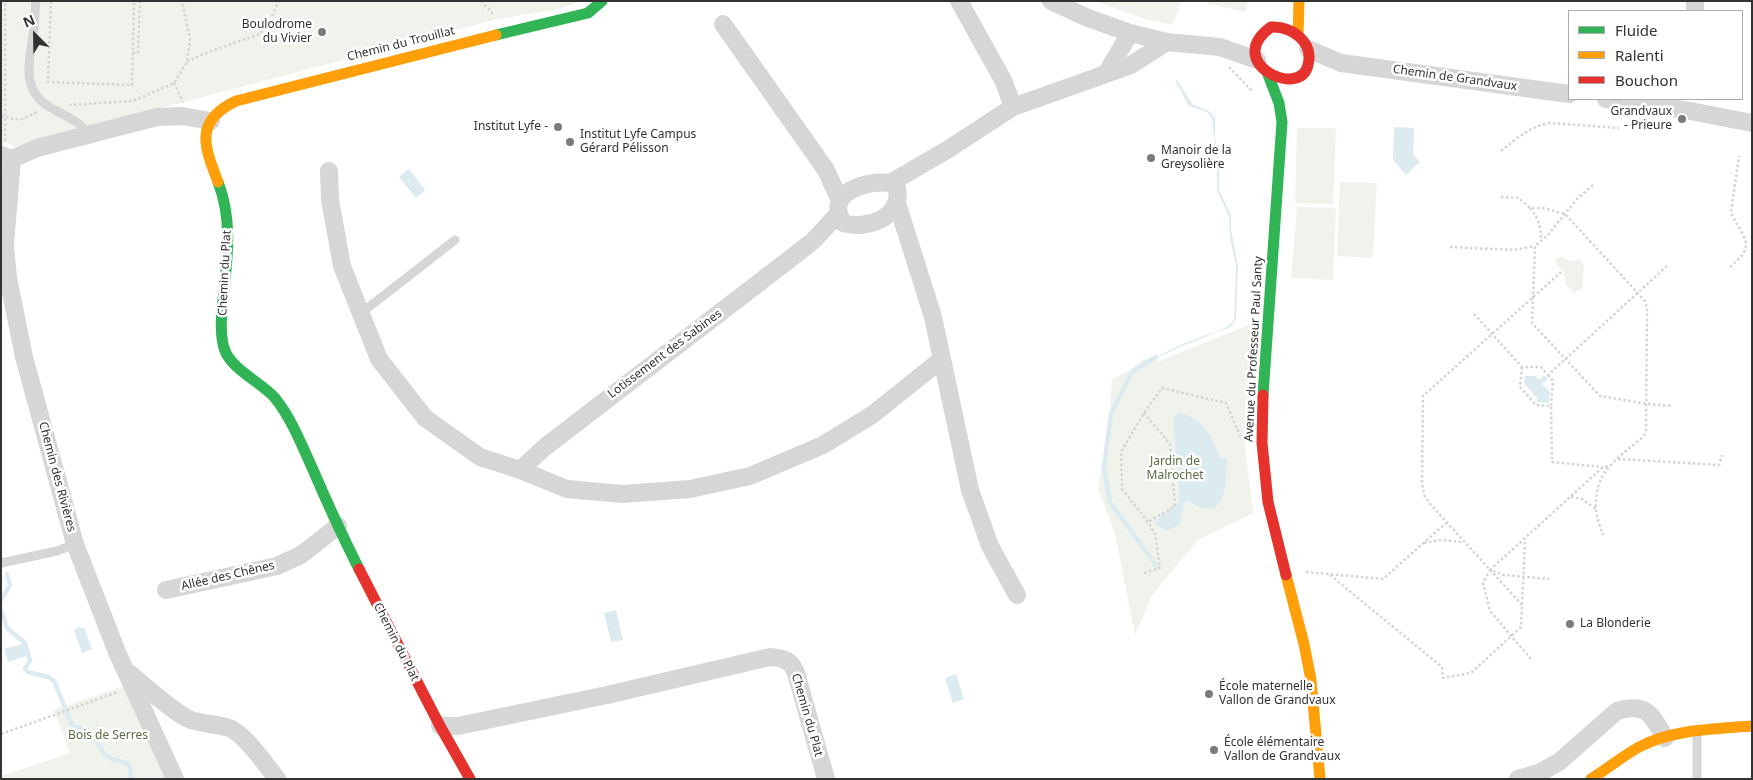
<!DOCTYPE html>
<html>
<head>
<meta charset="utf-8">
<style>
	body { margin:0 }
	#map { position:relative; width:1753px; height:780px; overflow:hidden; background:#fff; font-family:"Noto Sans",sans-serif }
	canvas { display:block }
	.frame { position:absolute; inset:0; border:2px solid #323232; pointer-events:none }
	.legend { position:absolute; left:1568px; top:10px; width:175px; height:90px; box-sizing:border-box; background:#fff; border:1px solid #adadad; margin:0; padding:6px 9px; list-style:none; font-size:15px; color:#323232 }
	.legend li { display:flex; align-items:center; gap:10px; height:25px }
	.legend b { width:25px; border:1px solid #adadad }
	.north { position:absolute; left:10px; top:10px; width:50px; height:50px; -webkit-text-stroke:4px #fff; paint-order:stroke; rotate:337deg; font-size:14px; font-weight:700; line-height:20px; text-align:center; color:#323232 }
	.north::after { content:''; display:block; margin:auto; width:18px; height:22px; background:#323232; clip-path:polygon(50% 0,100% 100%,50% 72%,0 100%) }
</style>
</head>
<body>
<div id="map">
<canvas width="1753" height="780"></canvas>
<div class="frame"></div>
<ul class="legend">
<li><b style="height:6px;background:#30b455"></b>Fluide</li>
<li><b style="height:6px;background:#ff9f0a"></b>Ralenti</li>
<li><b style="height:6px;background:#e5322d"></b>Bouchon</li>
</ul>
<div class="north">N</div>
</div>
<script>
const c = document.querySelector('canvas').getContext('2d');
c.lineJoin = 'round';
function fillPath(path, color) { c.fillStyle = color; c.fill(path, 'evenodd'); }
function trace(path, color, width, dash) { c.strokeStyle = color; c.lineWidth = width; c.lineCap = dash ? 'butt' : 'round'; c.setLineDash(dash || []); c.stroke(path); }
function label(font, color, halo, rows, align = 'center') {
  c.font = font + ' "Noto Sans",sans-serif'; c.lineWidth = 5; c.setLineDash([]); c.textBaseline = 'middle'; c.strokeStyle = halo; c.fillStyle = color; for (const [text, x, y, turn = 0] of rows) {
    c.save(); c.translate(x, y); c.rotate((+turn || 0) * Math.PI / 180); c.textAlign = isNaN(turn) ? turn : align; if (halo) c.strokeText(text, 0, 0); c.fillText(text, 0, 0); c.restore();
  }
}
const green = new Path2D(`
	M1,1h580l-22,8 -61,10 -484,128 -5,-4 -8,1z
	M1095,1h86l-8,24 -28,-6z
	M1208,1h40l-2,11 -38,-8z
	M1297,128h39l-3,76 -38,-1z
	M1340,182l37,1 -4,75 -36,-2z
	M1297,207l39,1 -3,72 -42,-2z
	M1559,257h5l4,4 12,-1 4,5 -2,23 -8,5 -8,-8 -2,-13 -10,-11z
	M1251,324l-6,123 8,66 -55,27 -46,55 -17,40 -20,-101 -17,-46 10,-55 4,-54 17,-8 15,-12 16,2z
	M123,686l50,93h-172v-3l69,-23 -16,-43z`);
const water = new Path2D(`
	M1175,80h2l15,24 17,7 6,7v20l4,20v32l12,25v15l7,36 -2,54 -7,8 -14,4 -14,7 -19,7 -30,14h-2l28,-14 49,-19 7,-7 2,-54 -6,-28 -1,-22 -12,-25v-31l-5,-42 -5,-6 -18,-6z
	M1394,127l20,1 -1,27 7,7 -14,13 -13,-15z
	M409,169l16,21 -9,8 -17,-21z
	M1544,375l4,4 -6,5 8,8 -1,11 -12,-1v-4l-13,-15 1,-7h11l3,4z
	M1180,412c23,10 32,20 39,45l8,2c-1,30 -1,67 -41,41l-3,8 -2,16 -15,7 -13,-8 26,-21c1,-28 -6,-56 -5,-85z
	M616,610l7,30 -12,2 -7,-29z
	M78,627l6,1 8,21 -10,4 -8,-22z
	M23,644l4,12 -19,6 -4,-13z
	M956,674l8,25 -11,4 -8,-25z`);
const stream = new Path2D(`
	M1156,357l-24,15 -21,42 -7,54 6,34 48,66
	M1,600l9,-15 -3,-11
	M1,611l6,17 18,15 5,17 -5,9 3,3 20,5 6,4 19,46c4,1 8,0 11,2 12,5 15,21 24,28 13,8 24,-1 23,22`);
const path = new Path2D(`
	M51,1l-3,81 84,3 2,-84
	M481,1l13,14
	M133,53h5l2,-52
	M187,62l16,-8 57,-20 8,-10 11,-23
	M1229,67l24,25
	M174,83l9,19
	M69,105l64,-4 41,-18 13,-21 3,-23 -8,-38
	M1,116c21,5 18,5 36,-4
	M5,141v-140
	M1501,151c15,-12 28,-24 48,-28l70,5
	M1593,185l-16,14 -29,36 -13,11 -3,77 68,73 47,8 26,2
	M1501,197l18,1 11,10h13l22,6 80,87 2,7 -1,123 -2,5c-25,22 -50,34 -48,72 0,9 4,18 7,27
	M1530,208c9,11 11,19 11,33
	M1450,247l64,3 21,-4
	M1730,267c5,-5 11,-9 14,-15 8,-12 -10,-28 -13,-40l8,-56
	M1474,314l48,53h19l7,8 119,-109
	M1522,367l-2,20 16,18 15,1 1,56 51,5
	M1548,375l5,6 -2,25
	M1144,413l26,31 5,62 -27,16
	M1618,459l101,6 3,-10
	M1571,497l11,2 14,10
	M1424,543l16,-3 23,2
	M1490,570l113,-103 6,-1
	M1306,572l77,7 63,-56
	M1144,573l16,-5 -5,-34 -7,-12 -26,-33 -1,-37 23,-39 18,-25 64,15 16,37
	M1330,575l112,92 1,11 28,-5 50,-46 4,-87
	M1522,605l-91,-100 -7,-10 -2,-11 1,-88 138,-124
	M1531,659l-41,-48 -7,-28 7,-13 14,5 45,4
	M1,734l117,-42`);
const lane = new Path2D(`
	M36,1c-1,9 -1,18 -2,27 -4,33 -16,64 21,82 12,7 27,12 33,25
	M360,314l95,-74
	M1,563l56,-12 18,-7
	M1697,779v-45`);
const street = new Path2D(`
	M959,1l45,81 9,25
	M1051,1l37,17 42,15 37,9 53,5 37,13
	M1695,11v-10
	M723,24l103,146 14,31
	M1308,49l33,14 228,31
	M1107,72l23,-39
	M1606,99l84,12 62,12
	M2,155l10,4 25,-11 120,-31 25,-1 29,5
	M12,159l-7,86 3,33 16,79 51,187 42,108 58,127
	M329,171l1,29 12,66 37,93 46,59 55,39 40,13 25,-23 241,-185 27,-21 25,-27
	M890,183l7,5c6,30 -31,42 -54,35 -19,-31 24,-43 47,-40l57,-33 66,-43 118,-42 36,-23
	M897,203l36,114 37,173 20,56 27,49
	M520,470l47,19 56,5 67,-5 60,-13 73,-31 49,-30 70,-56
	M166,590l111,-24 24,-11 37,-29
	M129,673c15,12 46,41 62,47 12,4 26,4 38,8 15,5 38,38 48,51
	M440,726h18l149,-31 163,-38c14,1 21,3 26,16l30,106
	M1518,779l21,-6 20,-11 58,-51c30,-9 35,4 48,27`);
const fast = new Path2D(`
	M496,35l92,-22 14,-12
	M218,182c14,36 10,71 6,109 -2,18 -5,39 0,57 6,21 37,34 51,50 17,21 28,50 39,74 14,33 29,65 45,97
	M1263,395l19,-273 -3,-19 -12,-31`);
const slow = new Path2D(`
	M1298,35l1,-34
	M218,182c-14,-36 -24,-61 18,-81l260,-66
	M1286,575l18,69 7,36 9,99
	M1591,779c16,-10 32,-23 48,-32 34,-18 76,-18 113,-21`);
const jam = new Path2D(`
	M1271,27c21,-1 43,15 37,38 -8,35 -86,-3 -37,-38z
	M1263,395l-1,48 6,59 18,73
	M359,569l81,157 30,53`);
const markers = [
	[322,32,5,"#7a7a7a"],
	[1682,119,5,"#7a7a7a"],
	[558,127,5,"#7a7a7a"],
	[570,142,5,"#7a7a7a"],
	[1151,158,5,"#7a7a7a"],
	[1570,624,5,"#7a7a7a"],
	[1209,694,5,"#7a7a7a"],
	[1214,750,5,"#7a7a7a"]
];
const poiNames = [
	["Boulodrome",312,25,"right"],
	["du Vivier",312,39,"right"],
	["Grandvaux",1672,112,"right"],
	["- Prieure",1672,126,"right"],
	["Institut Lyfe -",548,127,"right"],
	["Institut Lyfe Campus",580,135],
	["Gérard Pélisson",580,149],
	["Manoir de la",1161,151],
	["Greysolière",1161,165],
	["La Blonderie",1580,624],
	["École maternelle",1219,687],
	["Vallon de Grandvaux",1219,701],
	["École élémentaire",1224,743],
	["Vallon de Grandvaux",1224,757]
];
const streetNames = [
	["Chemin du Trouillat",401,44,-14],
	["Chemin de Grandvaux",1455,78,8],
	["Chemin du Plat",225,273,-87],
	["Avenue du Professeur Paul Santy",1254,349,-87],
	["Lotissement des Sabines",665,354,-37],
	["Chemin des Rivières",57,477,75],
	["Allée des Chênes",228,576,-13],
	["Chemin du Plat",396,642,63],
	["Chemin du Plat",807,715,74]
];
const parkNames = [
	["Jardin de",1175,462],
	["Malrochet",1175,476],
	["Bois de Serres",108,736]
];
fillPath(green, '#f0f3ec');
fillPath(water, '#dcebf0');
trace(stream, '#dcebf0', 4.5);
trace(path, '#d4d4d4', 2.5, [2.5, 2.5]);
trace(lane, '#d6d6d6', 9);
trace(street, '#d6d6d6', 18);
trace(fast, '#30b455', 11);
trace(slow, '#ff9f0a', 11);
trace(jam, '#e5322d', 11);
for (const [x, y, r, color] of markers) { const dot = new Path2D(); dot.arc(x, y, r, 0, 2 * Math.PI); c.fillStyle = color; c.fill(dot); trace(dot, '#fff', 2); }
label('12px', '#323232', '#fff', poiNames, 'left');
label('12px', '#323232', '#fff', streetNames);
label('12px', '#5a6d41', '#fff', parkNames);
</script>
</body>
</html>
